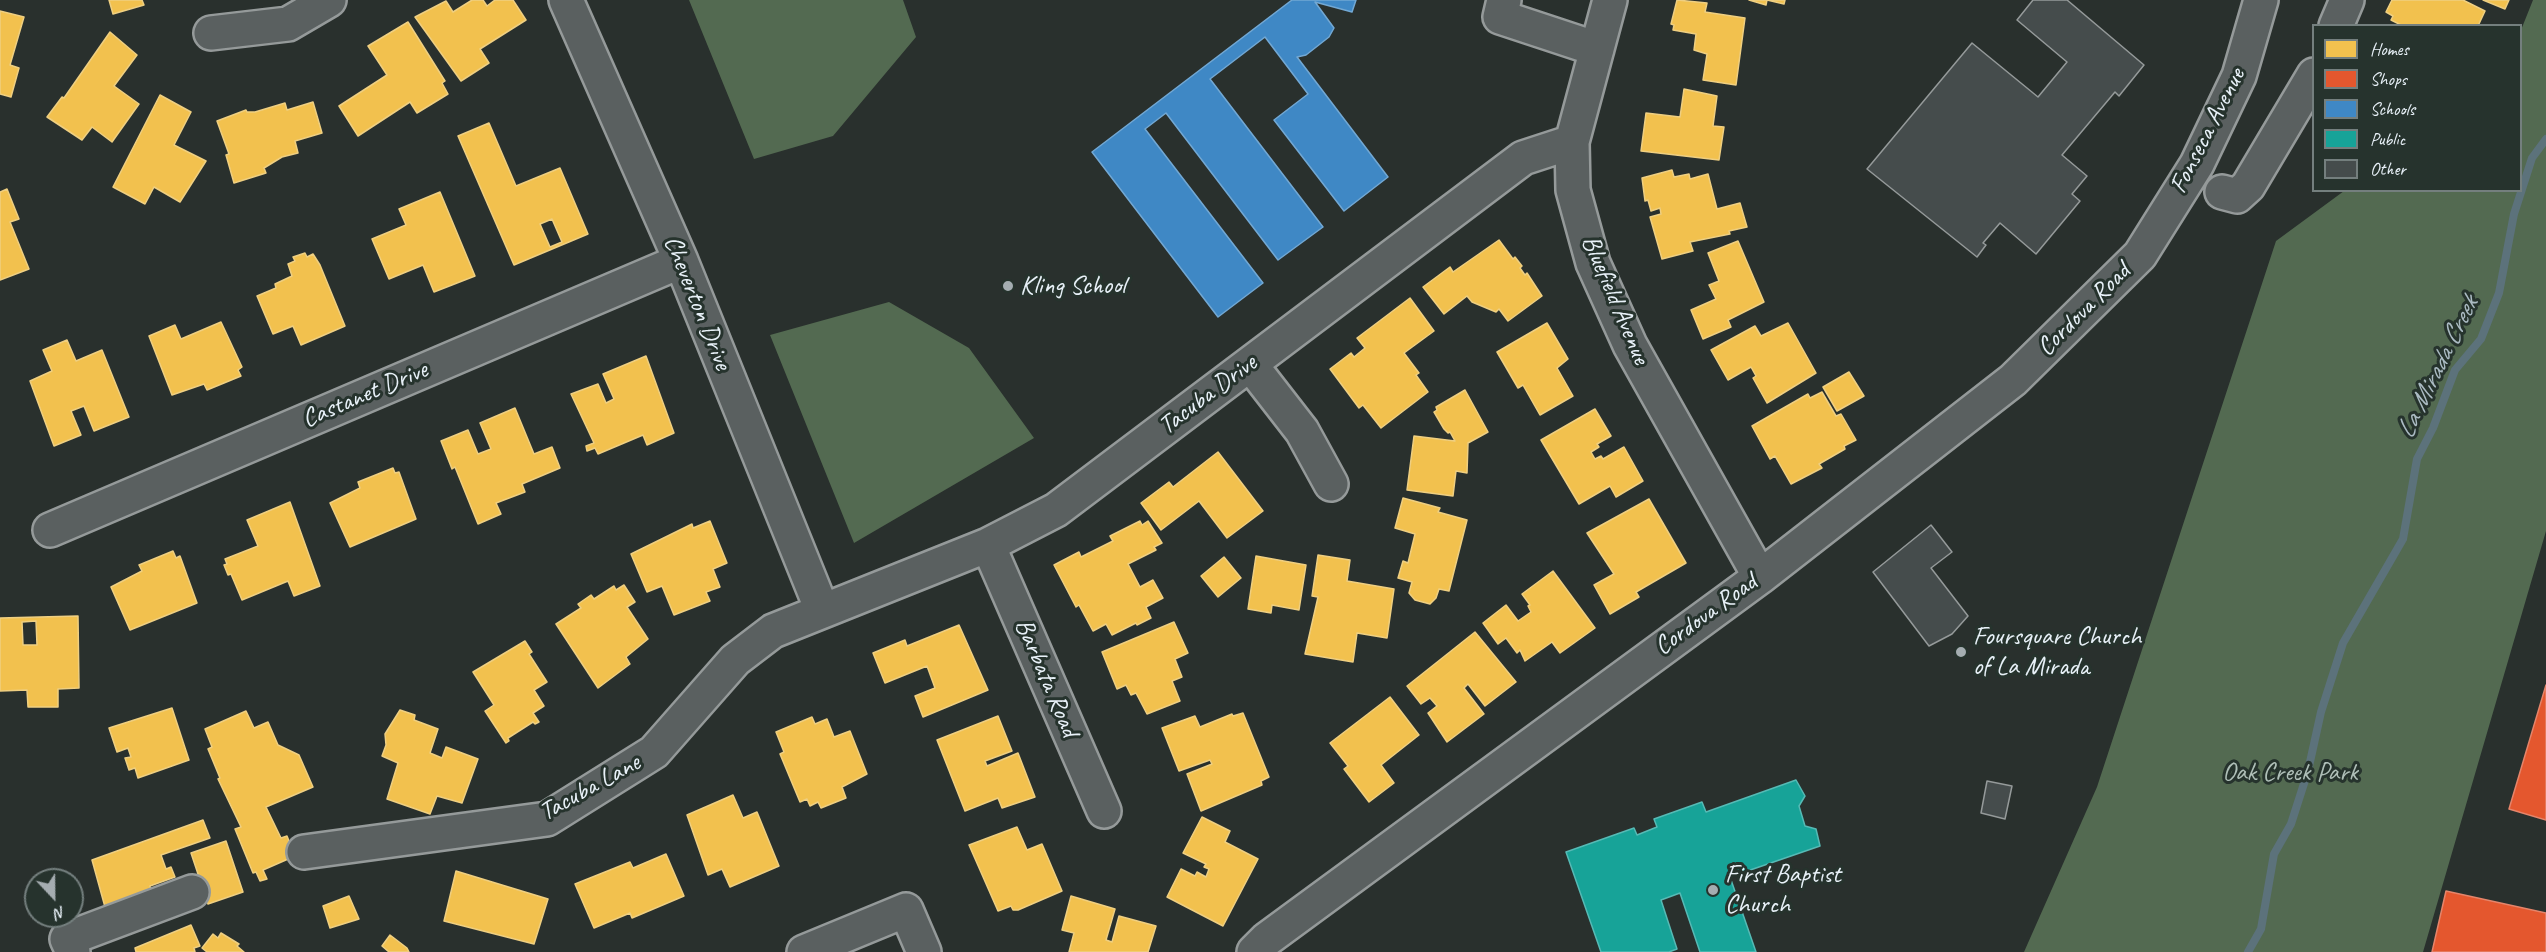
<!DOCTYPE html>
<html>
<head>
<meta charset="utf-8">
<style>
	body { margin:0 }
	#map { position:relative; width:2546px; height:952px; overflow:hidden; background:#29302d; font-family:Caveat,sans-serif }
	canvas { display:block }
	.legend { position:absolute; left:2312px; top:24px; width:210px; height:168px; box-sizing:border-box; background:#26332d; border:2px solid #747f7e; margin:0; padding:8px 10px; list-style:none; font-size:18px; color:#e8f1f8 }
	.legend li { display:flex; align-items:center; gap:12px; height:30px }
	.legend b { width:30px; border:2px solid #747f7e }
	.north { position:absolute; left:24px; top:868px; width:60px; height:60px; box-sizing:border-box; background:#26332d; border:2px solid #747f7e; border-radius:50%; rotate:158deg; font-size:16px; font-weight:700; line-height:24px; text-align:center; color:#e8f1f8 }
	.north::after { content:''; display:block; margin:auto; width:21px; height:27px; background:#a5adb1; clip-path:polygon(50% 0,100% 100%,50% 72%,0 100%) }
</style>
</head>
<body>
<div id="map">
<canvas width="2546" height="952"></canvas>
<ul class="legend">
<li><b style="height:16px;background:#f2c14e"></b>Homes</li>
<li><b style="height:16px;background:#e4572e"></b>Shops</li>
<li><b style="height:16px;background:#3f88c5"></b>Schools</li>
<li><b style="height:16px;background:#17a398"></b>Public</li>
<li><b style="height:16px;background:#454c4c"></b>Other</li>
</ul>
<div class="north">N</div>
</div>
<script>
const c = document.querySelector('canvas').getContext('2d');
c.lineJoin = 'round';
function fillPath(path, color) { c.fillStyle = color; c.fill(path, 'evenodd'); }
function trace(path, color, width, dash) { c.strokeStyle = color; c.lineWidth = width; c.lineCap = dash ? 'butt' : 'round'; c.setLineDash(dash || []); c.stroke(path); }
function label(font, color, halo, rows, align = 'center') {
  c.font = font + ' Caveat,sans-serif'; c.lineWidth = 6; c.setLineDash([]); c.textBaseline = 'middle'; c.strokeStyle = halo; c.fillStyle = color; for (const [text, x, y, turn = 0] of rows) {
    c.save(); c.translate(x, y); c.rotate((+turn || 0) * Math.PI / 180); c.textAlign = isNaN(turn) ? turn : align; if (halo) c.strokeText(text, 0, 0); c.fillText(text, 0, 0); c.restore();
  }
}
const green = new Path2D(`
	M689,0h214l13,37 -83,99 -79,23z
	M2533,0h13v531l-123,421h-399l73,-165 179,-546 68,-50 176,-1 1,-160z
	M889,302l80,46 65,90 -180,105 -84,-208z`);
const homes = new Path2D(`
	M109,0h33l2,5 -31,9z
	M472,0h11l4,6 8,-6h18l13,20 -46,29 9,14 -28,18 -46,-64 31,-16 7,11z
	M1677,0l30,3 -2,9 40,6 -9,67 -33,-5 4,-26 -13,-4 2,-16 -23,-4 1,-5 -3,-1z
	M1749,0h36l-1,4 -17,-4 -1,5z
	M2392,0h71l22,11 -7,15h-75l-12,-6 2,-4 -7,-4z
	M2483,0h26l-4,9z
	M0,11l24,6 -14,48 9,3 -8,29 -11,-3z
	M408,22l37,59 -3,2 6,11 -31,19 -7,-11 -52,34 -19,-30 48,-31 -19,-29z
	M110,32l27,23 -23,31 25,18 -27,38 -20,-15 -10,13 -35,-23 15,-20 2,1z
	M1684,89l33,7 -4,30 11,1 -5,33 -78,-9 5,-38 34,4z
	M160,95l31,17 -17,33 32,16 -26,41 -26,-15 -9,17 -32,-17z
	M313,102l9,31 -27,8 3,12 -16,4 -18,11 2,5 -32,10 -8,-28 3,-1 -12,-33 29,-11 1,2h8l30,-9 2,7z
	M489,123l27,63 44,-18 28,66 -74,31 -56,-129zM552,219l10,23 -12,5 -10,-23z
	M1672,170l2,7 15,-3 1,5 18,-5 9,35 23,-6 7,24 -18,4 1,3 -40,8 3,9 -31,8 -12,-42 11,-3 -1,-6 -9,3 -3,-11 -3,1 -3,-23z
	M7,189l12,30 -9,3 19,47 -29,11v-88z
	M440,192l35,84 -41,16 -11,-27 -34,14 -17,-40 34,-14 -7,-16z
	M1499,240l14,19 2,-2 7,9 -2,2 5,7 2,-2 15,23 -34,25 -9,-12 -3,3 -24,-10 -5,-6 -23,18 -21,-27 27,-20 3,5z
	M1738,241l26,61 -36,18 3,7 -28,12 -12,-29 25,-11 -7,-14 10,-4 -11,-28z
	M305,253l2,4 6,-3 7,11 25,61 -44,19 -8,-19 -20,8 -16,-38 19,-8 -1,-4 17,-8 -4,-12 7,-3 -2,-4z
	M1410,298l24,33 -30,22 15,20 -3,2 12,17 -47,36 -18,-23 -4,3 -29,-39 21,-16 3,4 11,-9 -8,-10z
	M221,322l21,45 -4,3 3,6 -34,14 -3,-6 -32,11 -23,-59 26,-11 6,14z
	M1547,323l21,36 -11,9 16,28 -33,19 -17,-30 -5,3 -21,-36z
	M1788,323l28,50 -49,30 -14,-25 3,-2 -5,-9 -23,13 -17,-30 44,-24 6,10z
	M67,340l9,21 26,-11 27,67 -35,14 -10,-25 -13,5 10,24 -27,11 -24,-65 22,-10 -9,-21z
	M646,356l28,77 -27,12 -4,-10 -45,19 -3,-6 -8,3 -1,-5 8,-3 -23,-49 27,-10 8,19 8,-4 -11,-25z
	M1849,372l15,24 -27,15 -14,-24z
	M1465,390l23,42 -20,11 -1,30 -11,-2 -3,25 -46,-6 7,-54 41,5 -5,-9 -2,1 -4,-4 -10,-17 3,-2 -1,-3z
	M1822,392l14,24 5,-2 15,26 -12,6 1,3 -26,15 3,4 -31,16 -16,-28 -5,3 -18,-33 56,-32 2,4z
	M515,408l19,46 18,-7 8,21 -38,16 3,8 -29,11 5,11 -23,10 -23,-57 -3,2 -11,-28 27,-11 10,24 13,-5 -11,-26z
	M1595,409l16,27 -14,8 2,3 -8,5 4,7 6,-3 2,3 21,-12 19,34 -27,16 -6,-11 -31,18 -38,-64z
	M1218,452l45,59 -36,27 -28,-37 -38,29 -20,-27 28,-21 4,5z
	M393,468l2,5 4,-1 17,47 -66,28 -20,-44 30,-15 -2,-6z
	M1403,498l37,10 -2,4 29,8 -18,71 -10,-2 -3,9 -6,6 -15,-4 -6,-7 3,-11 -14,-4 5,-17 5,2 7,-29 -20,-6z
	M1649,499l37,64 -50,29 3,5 -29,17 -16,-29 20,-11 -27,-41z
	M290,502l30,84 -26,10 -6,-15 -46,19 -11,-26 -3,1 -4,-10 3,-1 -2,-5 33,-13 -11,-26z
	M710,521l17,42 -14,6 7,18 -14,5 4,9 -36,14 -12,-29 -15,6 -16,-38 61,-30 1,4z
	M1140,521l2,4 6,-4 14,22 -8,4 2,3 -28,14 12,23 13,-7 10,18 -17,9 5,11 -14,7 -1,-2 -24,12 -6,-11 -13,7 -14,-26 -3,2 -22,-42 25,-13 2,5 32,-16 -3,-5z
	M173,551l3,7 4,-2 17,47 -67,27 -19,-43 31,-16 -3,-6z
	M1318,555l32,5 -3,21 47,8 -7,49 -30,-5 -4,29 -48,-8 13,-57 -6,-1z
	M1256,556l50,9 -7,45 -27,-5 -1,8 -23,-4z
	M1224,557l17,21 -23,19 -17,-21z
	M1553,571l42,57 -35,25 -8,-11 -27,19 -5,-11 -3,3 -11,-15 -8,6 -15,-21 23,-18 12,16 13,-9 -3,-6 2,-1 -8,-11z
	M624,585l11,17 -8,5 21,32 -22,18 4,7 -32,24 -42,-64 25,-16 -3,-4 13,-9 3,4 20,-13 2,4z
	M78,616l1,72 -21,1v18h-30l-1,-17 -27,1v-73zM36,621l1,24h-14l-1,-23z
	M1174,622l14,31 -13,6 7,18 -10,4 8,20 -33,13 -11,-21 -5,2 -5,-10 -9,4 -15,-37z
	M959,625l29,65 -65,27 -8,-21 20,-8 -8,-22 -42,17 -12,-30 32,-13 2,6z
	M1475,632l41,50 -31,24 -17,-22 -4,4 20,26 -37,28 -19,-29 9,-7 -7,-8 -9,6 -14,-18z
	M525,641l7,11 -3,2 18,28 -13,8 10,16 -11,7 6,9 -4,2 -2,-2 -25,16 1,3 -3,2 -21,-32 9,-6 -21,-33z
	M1390,697l29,38 -38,30 13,18 -25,19 -25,-33 4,-3 -18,-23z
	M172,708l17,52 -51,18 -3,-10 -6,2 -4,-12 6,-1 -3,-9 -11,4 -8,-24z
	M400,710l15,5 -1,5 24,9 -8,24 12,5 4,-11 32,12 -16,44 -25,-7 -7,18 -43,-15 11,-36 -16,-7 4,-11 -1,-11z
	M246,711l8,17 14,-6 10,23 21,10 14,32 -47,20 15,31 6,-2 8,20 -32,14 4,9 -7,2 -4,-9 -3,1 -18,-44 6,-2 -23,-48 2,-1 -12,-29 4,-2 -7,-18z
	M1243,713l26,64 -8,4 1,4 -61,26 -14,-37 25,-10 -2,-4 -31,11 -17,-43 33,-12 5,11 32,-13 1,2z
	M998,716l14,35 -27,10 2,5 31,-13 17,44 -33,11 -4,-10 -33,13 -28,-71z
	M812,717l3,7 12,-5 7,18 16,-6 17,43 -25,13 4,11 -25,10 -3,-6 -8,4 -3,-7 -7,3 -20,-48 4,-2 -8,-20z
	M733,795l10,23 14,-6 22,54 -49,21 -8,-18 -14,6 -21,-60z
	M1202,817l28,14 -5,11 33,17 -35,67 -56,-29 14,-28 14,7 2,-4 9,5 3,-8 -5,-2 2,-3 -23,-11z
	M203,820l7,18 -49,17 5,14 5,-2 4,10 -25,9 1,5 -46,16 -13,-47z
	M1017,827l10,23 15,-6 20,47 -44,19h-5l-2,-4 -13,5 -29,-66z
	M226,841l17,51 -35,12 -17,-51z
	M666,854l18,42 -52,22 -2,-5 -36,15 -19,-44 55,-22 3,6z
	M456,871l92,28 -14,45 -90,-23z
	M349,896l10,23 -29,9 -7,-22z
	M1071,896l44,13 -9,31 6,2 7,-26 37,10 -8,26h-79l5,-19 -12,-3z
	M191,925l9,21 -6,2 1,4h-59l-1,-4z
	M221,933l18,11 -2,2 7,6h-37l-5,-4 11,-14 5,4z
	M390,935l17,13 2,4h-20l-7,-6z`);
const shops = new Path2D(`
	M2546,685v135l-37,-11z
	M2446,891l100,22v39h-114z`);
const schools = new Path2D(`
	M1292,0h64l-4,12 -37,-10 19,26 -5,9 -23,18 -9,2 91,120 -44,34 -70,-91 34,-26 -43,-57 -55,42 113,148 -45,33 -112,-147 -21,16 118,154 -45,34 -126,-165z`);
const public = new Path2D(`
	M1796,780l9,16 -6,10 6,20 11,3 4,17 -90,31 26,75h-56l-20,-59 -19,7 16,49 -8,3h-68l-35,-100 68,-24 3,7 20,-8 -3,-8 48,-17 4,10z`);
const stream = new Path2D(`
	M2248,952l13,-23 13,-75 17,-30 17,-53 13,-59 22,-69 60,-104 14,-80 16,-31 22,-58 26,-31 18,-46 15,-79 18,-56 14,-19`);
const building = new Path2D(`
	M2033,0h34l77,65 -25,31 -4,-4 -53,63 25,21 -15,18 8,7 -44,53 -36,-31 -17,20 3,2 -9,12 -110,-88 105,-126 66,54 29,-35 -50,-42z
	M1931,525l21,27 -21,16 37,48 -16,18 -23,12 -56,-74z
	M1987,781l25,5 -7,33 -24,-6z`);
const minor = new Path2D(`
	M566,0l115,261 141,349
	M1504,0l-4,17 97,32
	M1610,0l-38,142 1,48 20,73 37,82 130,232
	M2336,26l11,-26
	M211,33l77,-9 41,-24
	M2222,192l15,4 11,-10 66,-111
	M1250,364l52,67 29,53
	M50,530l631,-269
	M988,545l116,266
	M304,852l243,-33 107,-67 81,-92 38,-29 215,-86 68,-35 467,-352 49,-16
	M73,952l-6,-13 125,-47
	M804,952l102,-42 18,42
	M1254,952l13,-13 493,-362 253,-197 127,-125 57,-91 42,-88 22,-76`);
const markers = [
	[1008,286,6,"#a5adb1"],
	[1961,652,6,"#a5adb1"],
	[1713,890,6,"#a5adb1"]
];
const streetNames = [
	["Fonseca Avenue",2208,131,-63],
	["Bluefield Avenue",1615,300,67],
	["Cheverton Drive",697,303,68],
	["Cordova Road",2084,310,-45],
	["Castanet Drive",365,395,-23],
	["Tacuba Drive",1208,395,-37],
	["Cordova Road",1706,615,-36],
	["Barbata Road",1046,678,67],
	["Tacuba Lane",590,788,-29]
];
const poiNames = [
	["Kling School",1020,286],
	["Foursquare Church",1973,637],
	["of La Mirada",1973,667],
	["First Baptist",1725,875],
	["Church",1725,905]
];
const parkNames = [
	["Oak Creek Park",2290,773]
];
const waterNames = [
	["La Mirada Creek",2438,368,-64]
];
fillPath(green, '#536a51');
fillPath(homes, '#f2c14e');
trace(homes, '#efcf81', 1.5);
fillPath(shops, '#e4572e');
trace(shops, '#e5856b', 1.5);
fillPath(schools, '#3f88c5');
trace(schools, '#72a8d4', 1.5);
fillPath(public, '#17a398');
trace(public, '#56bab5', 1.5);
trace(stream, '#5c727b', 8);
fillPath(building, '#454c4c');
trace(building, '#959a9a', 1.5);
trace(minor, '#959a9a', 38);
trace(minor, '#5a6060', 33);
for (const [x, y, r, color] of markers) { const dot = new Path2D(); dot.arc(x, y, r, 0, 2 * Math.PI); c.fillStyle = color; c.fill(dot); trace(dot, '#26332d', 2); }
label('26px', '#e8f1f8', '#26332d', streetNames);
label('26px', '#e8f1f8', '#26332d', poiNames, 'left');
label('26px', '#afbfb8', '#26332d', parkNames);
label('italic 27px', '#abbbc3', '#26332d', waterNames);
</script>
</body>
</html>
